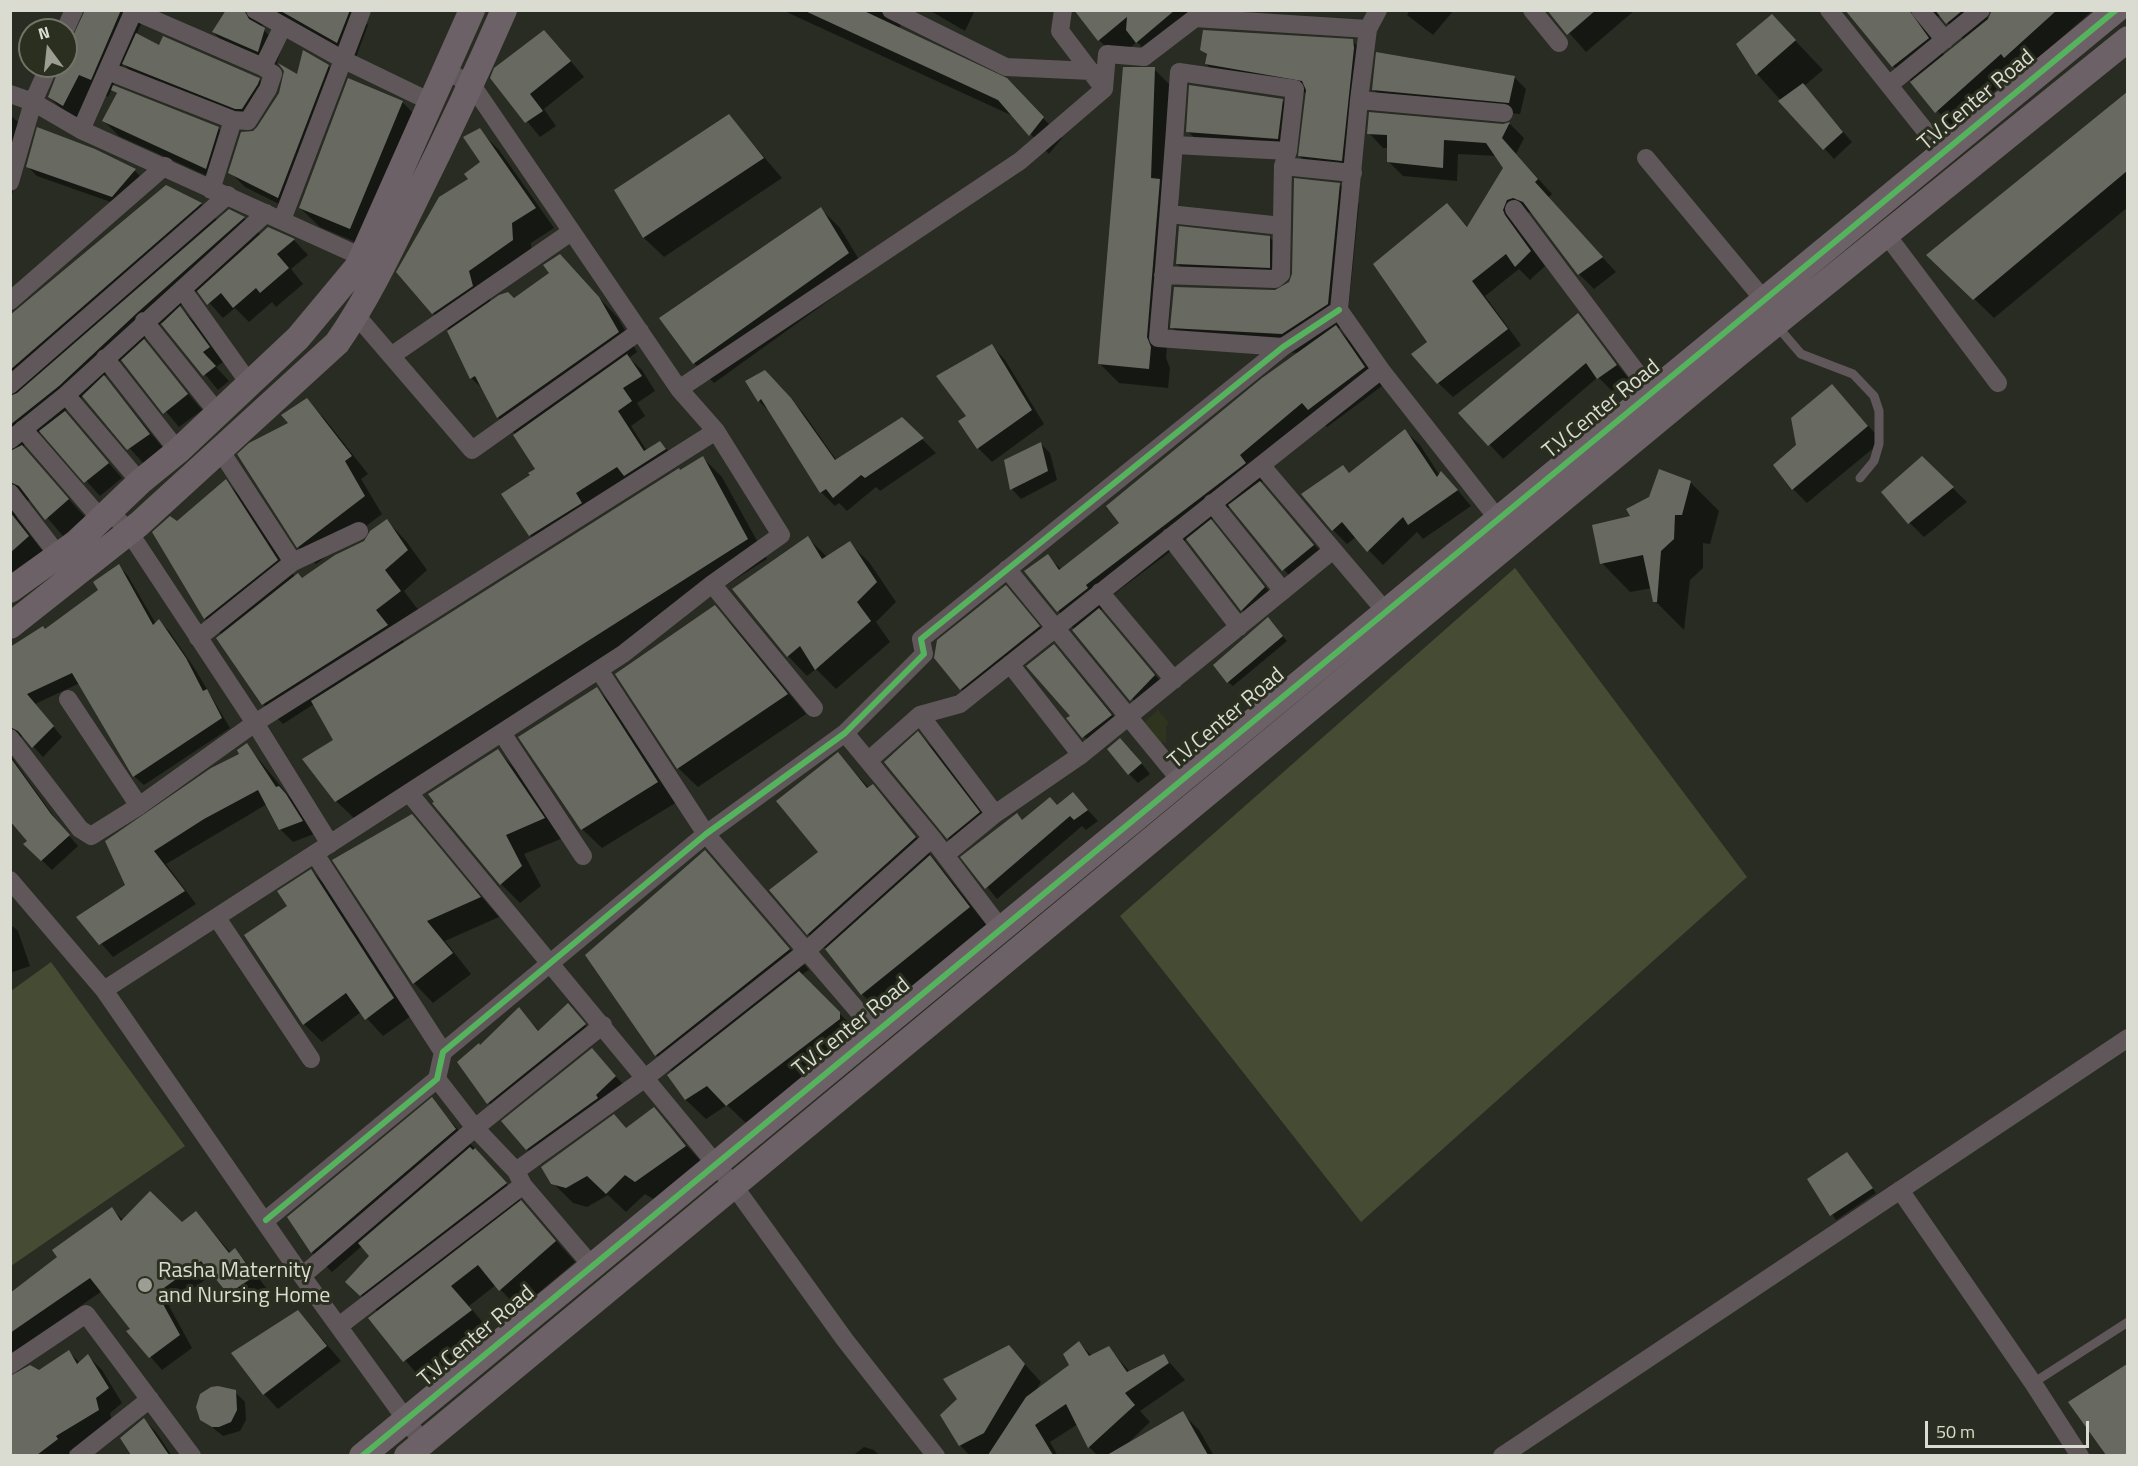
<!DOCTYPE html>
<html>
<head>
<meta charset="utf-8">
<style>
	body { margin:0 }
	#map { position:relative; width:2138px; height:1466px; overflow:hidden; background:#292c22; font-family:"Titillium Web",sans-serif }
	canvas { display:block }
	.frame { position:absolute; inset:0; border:12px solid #dadcd2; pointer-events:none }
	.north { position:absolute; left:18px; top:18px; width:60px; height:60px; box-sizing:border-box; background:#2b2f1f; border:2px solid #717467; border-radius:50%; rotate:345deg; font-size:16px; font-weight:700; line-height:24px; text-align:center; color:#dadcd2 }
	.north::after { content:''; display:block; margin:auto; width:21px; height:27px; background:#9c9e94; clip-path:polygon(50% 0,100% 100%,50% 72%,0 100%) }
	.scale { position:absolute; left:1925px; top:1421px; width:164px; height:27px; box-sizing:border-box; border:3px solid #dadcd2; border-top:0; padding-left:8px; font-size:18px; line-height:21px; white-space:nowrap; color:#dadcd2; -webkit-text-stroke:4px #2b2f1f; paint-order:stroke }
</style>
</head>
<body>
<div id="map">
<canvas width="2138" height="1466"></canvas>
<div class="frame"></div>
<div class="north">N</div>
<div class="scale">50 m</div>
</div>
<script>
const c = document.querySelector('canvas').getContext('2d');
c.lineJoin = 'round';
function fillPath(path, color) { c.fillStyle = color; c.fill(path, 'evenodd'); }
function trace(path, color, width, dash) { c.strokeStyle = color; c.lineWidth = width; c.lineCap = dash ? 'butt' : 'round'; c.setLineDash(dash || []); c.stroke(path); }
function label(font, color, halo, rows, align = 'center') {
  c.font = font + ' "Titillium Web",sans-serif'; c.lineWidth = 6; c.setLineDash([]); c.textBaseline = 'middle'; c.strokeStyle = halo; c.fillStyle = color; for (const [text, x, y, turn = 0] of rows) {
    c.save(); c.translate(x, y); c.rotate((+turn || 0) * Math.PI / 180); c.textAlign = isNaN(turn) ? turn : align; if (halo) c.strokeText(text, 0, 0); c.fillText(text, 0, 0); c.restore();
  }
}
const built = new Path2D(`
	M1158,710l11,13 -3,3v17l-4,-1v3l-22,-19z`);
const green = new Path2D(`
	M1515,568l232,309 -386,345 -241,-306z
	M51,962l134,184 -174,120v-275z`);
const shadow = new Path2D(`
	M86,10h62l-12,25 24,12 99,33 15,14 -23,29 -112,-44 -16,-15 -10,23 105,41 15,15 -12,39 -102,-46 -15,-15 14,-26 -6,-6 -4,8 -12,-6 -15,32 -14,-9 -18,-17 13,-31h4v-9z
	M228,10h126l14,15 -13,35 -89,-42 -5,10 21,19 -7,22 -44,-19 -18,-18z
	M782,10h125l-8,19 127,71 36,38 -13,16 -34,-37z
	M929,10h46l-10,21z
	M1085,10h130l-60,50 -18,-18 -20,16 -18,-18z
	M1410,10h44l-21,25 -26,-20z
	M1549,10h86l-49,42z
	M1846,10h136l7,10 6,-10h98l-72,63 -3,-3 -66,58 -40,-47 -19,-15zM1941,16l23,24 -19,16 -20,-26 5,-13z
	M1772,16l51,54 -19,16 48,56 -18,17 -77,-85z
	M1352,41l15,14 -11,119 -42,-4 -14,-14 7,-63 -86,-14 -15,-15 2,-8 -6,-6z
	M559,47l25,30 -40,32 12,17 -16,11 -48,-59z
	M328,66l15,15 -50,130 -48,-24 -15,-15 23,-39z
	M1154,69l19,19 -2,103 8,9 -13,158 4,10 -2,20 -49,-5 -19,-19z
	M1514,77l12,12 -6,25 -135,-13 -12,-12z
	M2128,94v113l-134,111 -65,-63z
	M1282,100l15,15 -5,38 -90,-7 -14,-15z
	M402,102l20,20 -52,126 -50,-21 -20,-19z
	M10,115l20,17 -20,70z
	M729,116l53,62 -118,79 -20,-19 -28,-48z
	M1510,124l14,14 -8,16 36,40 -4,4 68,74 -22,17 -15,-15 -45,-60 -5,-2 -8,3 -4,10 2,6 26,35 -15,14 -11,-11 -34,27 36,49 -68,52 -15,-14 -9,-41 18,-137 21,22 36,-59 -7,-12 -39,-2 -1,27 -54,-5 -15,-15 1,-13h-6l-14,-15z
	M479,130l20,20 55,78 -23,15 1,17 -44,31 3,12 23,-3 38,-27 8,-17 58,62 19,34 -8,6 13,12 13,21 -18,12 8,13 -14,10 16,25 13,-8 15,14 -130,93 -15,-15 2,-59 5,-7 -21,-34 -18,-18 -13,-26 -14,-13 -21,-47 -17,-18 37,-134 12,-17z
	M95,150l40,21 9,9 -22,26 -85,-30 -9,-9z
	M1339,184l20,20 -12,119 -9,6 16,16 28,41 -55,41 -6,-6 -65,53 7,7 -3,2 68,77 -31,25 -66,-79 -21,15 69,82 -23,21 -14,-14 -55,-71 -85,64 3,3 -5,5 69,80 -24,23 -119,-142 21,-16 15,14 59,-47 179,-170 -109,-6 -19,-20 111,-38 11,-14z
	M166,186l35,18 17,17 11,-10 15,7 17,17 7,-7 26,12 14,15 -17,14 12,15 -27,23 -4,-5 -23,20 -14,-14 -12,10 -25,-28 -19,17 16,16 28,39 -7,5 13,14 -11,9 -56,-68 -19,18 59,70 -23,17 -57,-68 -18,18 60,72 -21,14 -60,-67 -19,16 58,66 -22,18 -59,-65 -19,16 63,70 -22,19 -31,-36 -11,1 -5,6 1,11 28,36 -35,24v-261z
	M821,209l19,19 27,45 -153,110 -20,-20z
	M1270,238l14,14v30l-92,-4 -15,-14z
	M1578,315l51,64 -17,12 -14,-14 -95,82 -43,-46z
	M992,346l13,14 39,64 -52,38 -14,-14 -9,-32z
	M747,382l32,4 25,28 33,47 65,-42 34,34 -56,38 -4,-4 -29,24 -8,-8 -4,3 -14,-14 -49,-78 -13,-13z
	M306,400l18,18 44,56 -7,5 21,35 -66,50 -18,-17 -8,-123z
	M1846,401l36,40 -75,62 -14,-14z
	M1405,431l15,14 20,31 15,11 16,19 -48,33 -6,-7 -34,33 -27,-28 -9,7 -14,-14 17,-56z
	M1041,444l9,9 7,27 -36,19 -9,-10 -6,-28z
	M703,458l19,19 45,82 -411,261 -20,-19 -1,-60 -21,-37 -31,20 -20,-20 -45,-66 4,-3 -17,-17 -28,-95 48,-42 20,20 50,76 7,2 63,-37 22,-21 19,20 21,29 -23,21 15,20 -24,19 10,13z
	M1922,458l45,44 -43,35 -15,-15z
	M1690,482l29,29 -9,33 -7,-1v25l-13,12 -6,50 -29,-29 -3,-13 -22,4 -28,-29 30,-46z
	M808,538l19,19 22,-14 20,19 27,40 -20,20 14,20 -54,47 -20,-20 -9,7 -19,-20z
	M119,566l9,10 28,48 3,-3 10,10 26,38 35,59 -86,57 -10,-9 -54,-93 -45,21 27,33 -19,20 -19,-21 -12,3 -2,4v-87l90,-66z
	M1006,587l47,55 -77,61 -15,-14z
	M715,607l19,20 72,87 -108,73 -20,-19z
	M1272,624l15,17 -54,45 -5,-4z
	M1063,655l58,70 -28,22 -24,-29 3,-2z
	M597,689l19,20 61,93 -75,46 -20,-19z
	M918,734l15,14 60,79 -31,25 -14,-14z
	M247,745l45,55 22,34 -21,8 -13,-13 -13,-25 -101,60 30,40 -83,53 -35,-40 49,-32 -21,-44 135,-87z
	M1130,749l20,25 -12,9 -9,-9z
	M498,751l19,20 46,67 -39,16 17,32 -21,17 -19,-19z
	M838,754l31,34 3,-2 18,18 99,124 -108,86 -19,-20 -35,-44 -19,-16 -37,-43 50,-38z
	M10,755l50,70 18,21 -26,24 -27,-26 5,-3 -20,-23z
	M1073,794l25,27 -12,9 -4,-4 -85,73 -34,-42 60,-36 34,-15z
	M412,816l87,101 -54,24 26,33 -38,29 -19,-20z
	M705,852l104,118 -8,5 58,58 -112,91 -20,-19 -21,14 -20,-19 -17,-25 4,-3 -17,-17z
	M311,871l18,17 82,128 -28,20 -22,-24 -39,30 -18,-18 -58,-89 43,-29z
	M10,924l8,7 12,35 -20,7z
	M568,1006l31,34 -96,77 -14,-14 -9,-56 39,-38 20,22z
	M592,1050l38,42 -88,72 -15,-15z
	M432,1100l143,162 -56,47 -23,-24 -27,21 21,25 -67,50 -53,-62 8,-7 -31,-30 24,-26 -9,-10 -30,26 -20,-20 -23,-34z
	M654,1109l51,57 -50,34 -10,-6 -19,18 -18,-17 -21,12 -14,-4 -20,-20z
	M1847,1154l29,39 -40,27 -27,-41z
	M112,1209l11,11 59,4 14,-11 35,40 4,-3 12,13 20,26 -25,16 -29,-31 -44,32 23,42 -30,22 -34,-39 4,-2 -30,-38 -92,64v-60l49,-37z
	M298,1311l43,50 -63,48 -14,-15z
	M1079,1343l13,13 16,-9 22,25 34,-16 21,24 -45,31 10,11 -23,22 55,-31 17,17 15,26h-116l-9,-9 -11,-23 -28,18 8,14h-88l-10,-11 49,-98 32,35 -6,10 36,-27z
	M69,1352l11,11 8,-7 14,14 20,33 -12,10 3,12 -44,26 1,5h-60v-80l30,-4z
	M2128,1366v90h-20l-38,-54z
	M235,1392l10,10 1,18 -6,11 -17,5 -21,-17z
	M144,1420l12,12 16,24h-39l-11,-17z
	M864,1447l10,3 6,6h-28z`);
const building = new Path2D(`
	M85,10h36l-30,70 -12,-5 -16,31 -15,-9 12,-31h6v-15z
	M226,10h18l5,9 16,9 -7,24 -46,-20z
	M279,10h71l-13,33z
	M803,10h59l145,68 37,39 -15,19 -31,-36z
	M1074,10h101l-39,33 -10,-13 1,-13 -29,24z
	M1547,10h49l-29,25z
	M1845,10h64l20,28 -37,29z
	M1935,10h28l-17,14z
	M1992,10h65l-53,48 -3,-4 -66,59 -25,-31 78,-63z
	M1772,14l24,26 -40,35 -20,-31z
	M544,30l27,31 -41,33 13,17 -18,12 -35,-45 4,-10z
	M1203,30l150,9 1,9 -12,113 -44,-5 8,-66 -4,-9 -97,-17 2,-10 -7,-4z
	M136,33l23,12 4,-9 94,41 3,1 -2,6 -16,25h-7l-113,-45z
	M303,50l26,15 -51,133 -50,-25 13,-41 12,-1 4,-4 22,-34 5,-22 -6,-8 19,11z
	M1376,52l139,24 -6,27 -137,-13z
	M1123,67h32l-4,111 9,1 -13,158 4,10 -2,22 -51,-5z
	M348,78l55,23 -53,128 -51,-21z
	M1803,83l40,49 -20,18 -45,-49z
	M113,85l106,42 -13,42 -104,-48 15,-28 -6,-3z
	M1189,85l94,14 -5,40 -92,-7z
	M2127,92v79l-154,129 -47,-45z
	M1369,112l134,12 7,-2 -8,16 36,41 -3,3 68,75 -25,18 -55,-73 -10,-4 -6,2 -4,10 2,5 26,36 -16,16 -9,-13 -34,27 36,48 -71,55 -26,-30 16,-12 -54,-78 74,-61 20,24 36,-59 -17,-25 -42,-3 -1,28 -56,-6v-27l-20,-1z
	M729,114l35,44 -121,80 -29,-48z
	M37,127l58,22 41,20 -24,28 -86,-30z
	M480,128l56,80 -24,15 1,17 -44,31 4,15 -41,28 -36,-42 43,-75 29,-18 -4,-5 16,-12 -17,-25z
	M1294,178l46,5 -12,121 -46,30 -112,-6 4,-41 101,3 14,-8 3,-8z
	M166,185l36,18 -192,167v-55z
	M821,207l28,46 -156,111 -34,-46z
	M229,209l16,8 -108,96 -78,73 -49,39v-29l7,-3z
	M1179,226l91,10v32l-94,-4z
	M268,227l27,12 -18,15 12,14 -29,25 -4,-5 -23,20 -12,-15 -14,12 -10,-14z
	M560,254l39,43 20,35 -122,86 -22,-42 -5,3 -23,-48 52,-36 9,-3 6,6 35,-25 -6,-8z
	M180,306l30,41 -7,5 13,14 -13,10 -42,-52z
	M1578,313l39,52 -20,14 -11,-16 -98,83 -30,-33z
	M1336,325l29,42 -57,43 -6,-7 -62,52 6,8 -160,122 2,3 -31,24 -33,-41 24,-17 11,16 60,-47 -13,-17 156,-128z
	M144,339l44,55 -25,20 -42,-54z
	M992,344l40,66 -55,39 -19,-28 8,-5 -30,-40z
	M627,354l15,22 -19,12 9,13 -14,10 26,40 16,-10 6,8 -42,27 -7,-9 -41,26 6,10 -53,33 -28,-42 29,-19 -2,-2 7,-4 -22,-34z
	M765,370l26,28 44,62 67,-43 22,21 -59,40 -4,-3 -28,23 -7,-9 -6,4 -59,-94 -3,3 -13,-21z
	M104,375l46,59 -23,16 -45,-54z
	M1832,384l36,42 -76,64 -19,-25 23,-20 -5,-27z
	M307,398l45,58 -7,5 20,35 -68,52 -60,-94 12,-11 39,-20 -7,-8z
	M65,411l44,52 -25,20 -45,-52z
	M1405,429l32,48 4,-6 17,19 -50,35 -5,-8 -36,35 -25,-30 -10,9 -31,-37 42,-29 6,8z
	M1041,442l7,29 -38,19 -6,-30z
	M22,445l47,54 -24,21 -26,-34 -9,-4v-31z
	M703,456l45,83 -413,263 -33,-43 31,-19 -22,-39 368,-233 1,2z
	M1922,456l32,31 -46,37 -27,-32z
	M1659,469l32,12 -9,34h-7l-1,24 -13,12 -4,51h-4l-10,-47 -43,9 -8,-39 38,-9 -4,-7 23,-12z
	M226,479l52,81 -74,59 -52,-87 18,-16 7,5z
	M1260,481l54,64 -32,26 -54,-66z
	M10,512l19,24 -19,17z
	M387,519l21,31 -23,20 16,21 -25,19 12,15 -126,80 -46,-67 82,-65 4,5 33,-23 29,-14 6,-10z
	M1211,519l54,68 -24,24 -55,-72z
	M808,536l14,23 28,-18 27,41 -20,20 14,19 -56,49 -15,-24 -13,11 -55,-68z
	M119,564l34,61 6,-6 27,39 17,33 4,-2 15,29 -89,59 -61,-104 -45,21 27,32 -22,22 -14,-17 -8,-4v-80l33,-21 2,3 53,-39 -5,-8z
	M1006,585l34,41 -80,64 -26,-32 3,-18z
	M715,605l73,89 -111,75 -62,-95z
	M1099,608l56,67 -25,26 -58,-71z
	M1268,617l15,19 -56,47 -14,-18z
	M1054,644l58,71 -30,23 -16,-20 4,-2 -44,-50z
	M597,687l61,95 -77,48 -63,-93z
	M918,731l62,81 -33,27 -63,-77z
	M1120,738l22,25 -14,12 -21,-26z
	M247,743l29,44 3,-1 7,8 17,27 -24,9 -21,-40 -54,29 -50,32 31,40 -86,54 -23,-28 49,-32 -20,-44 106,-73 28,-14 -2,-4z
	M498,749l47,69 -39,17 16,31 -22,19 -68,-82 2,-1 -6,-8z
	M838,752l29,36 6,-4 43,53 -109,98 -38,-45 49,-38 -42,-51z
	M10,757l41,57 19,21 -29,26 -18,-17 4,-3 -17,-20z
	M1073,792l15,18 -14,10 -4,-4 -85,73 -25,-32 57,-44 5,7 28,-23 7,8z
	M412,814l69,83 -54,24 26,32 -40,31 -81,-124z
	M705,850l85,99 -135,107 -70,-101z
	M930,855l40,52 -109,88 -36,-46z
	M311,869l83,129 -29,22 -19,-27 -43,32 -59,-90 43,-29 -10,-15z
	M799,971l41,41v7l-114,87 -19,-20 -22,14 -18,-25z
	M568,1003l18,21 -99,80 -30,-42 22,-19 1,2 39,-38 19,24z
	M592,1048l24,28 -20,19 2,3 -72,52 -25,-29z
	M432,1097l24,32 -145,124 -24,-36z
	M654,1107l32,39 -51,36 -10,-7 -19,19 -19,-18 -21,12 -15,-4 -10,-17 73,-53 12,14z
	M470,1147l3,3 2,-2 32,35 -147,113 -15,-14 24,-26 -11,-13z
	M1847,1152l26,36 -43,28 -23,-37z
	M150,1191l32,31 14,-11 33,42 6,-5 20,28 -27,18 -27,-33 -44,32 23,42 -31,23 -23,-27 4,-2 -40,-51 -80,55v-40l47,-36 -5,-7 60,-43 9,14z
	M521,1200l35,41 -57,50 -21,-26 -27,21 21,24 -69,52 -35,-44z
	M298,1310l29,36 -64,49 -32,-42z
	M1079,1341l10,15 20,-10 18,26 37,-18 5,9 -44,30 10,12 -47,43 -22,-44 -31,21 18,30h-65l38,-58 43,-32 -6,-11z
	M1009,1345l16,19 -41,69 -25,13 -19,-31 17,-16 -14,-20z
	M69,1350l8,14 11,-10 21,34 -13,10 3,12 -43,26 2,3 -21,16h-27v-79l20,-11 9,5z
	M2127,1364v91h-21l-38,-53z
	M218,1386l18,4 1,20 -6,12 -12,5h-7l-12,-7 -4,-13 4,-13 11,-7z
	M1183,1411l25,44h-101z
	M144,1418l25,37h-38l-11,-17z`);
const lane = new Path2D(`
	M1777,326l24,28 52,20 21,22 5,15v33l-5,17 -14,17
	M2033,1383l95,-61`);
const street = new Path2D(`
	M255,10l87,49 89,43
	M891,10l115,57 85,4
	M1378,10l-10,19 -9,71 -20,210 42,60 117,149
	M1532,10l27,33
	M1829,10l114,143
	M1920,10l25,30
	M134,11l129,56
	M65,30l9,-20
	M108,71l125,49
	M1889,85l92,-75
	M1104,89l3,-35 37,3 51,-39 173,11
	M10,94l23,8 48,28 281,127
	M1359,100l145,13
	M81,130l53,-120
	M1175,145l113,6
	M1646,158l118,142
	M1283,166l70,7
	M10,182l23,-80 16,-36
	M211,190l22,-70 15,1 20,-32 5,-15 -10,-7 20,-41
	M1514,209l138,184
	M1169,214l113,12
	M282,220l80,-210
	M1886,234l112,149
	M1163,275l112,4 6,-5 2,-108 5,-15 7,-62 -116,-17c-6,89 -13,177 -21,266l125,9
	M182,289l67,94
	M10,301l155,-135
	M356,315l116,135 168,-119
	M144,321l73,91
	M391,356l180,-124
	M105,358l73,93
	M10,385l218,-190
	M679,389l341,-228 84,-72 -44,-58 3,-21
	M66,395l74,87
	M23,429l78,90
	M10,440l56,-45 200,-182
	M220,450l73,112
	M1261,465l125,147
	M10,493l48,62
	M1212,503l71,88
	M110,511l19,21 126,191 75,121
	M1170,537l69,90
	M1007,569l174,212
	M712,584l102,124
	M1100,592l74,88
	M198,638l95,-76 66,-31
	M1010,664l71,91
	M599,670l107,164 170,198
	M68,699l71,107
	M920,715l75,99
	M502,733l81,123
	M845,733l87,105 69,91
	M10,738l70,91 11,7 48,-30 116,-83 461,-292
	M869,760l51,-45 40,-11 421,-334
	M409,793l325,393 111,154 91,116
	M315,854l128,198
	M945,855l50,-41 86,-59 252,-205
	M10,880l94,110 198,286 121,167
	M217,918l94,141
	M104,990l519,-336 89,-70 69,-49 -65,-104 -37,-42 -207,-304 -27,-15
	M437,1079l38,49 41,43 7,14 69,81
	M516,1171l128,-92 161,-127 127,-114
	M1900,1190l133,193 47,73
	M266,1220l171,-141 6,-27 263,-218 139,-101 79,-79 -3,-15 362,-292 56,-37
	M302,1276l173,-148 128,-103
	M339,1326l184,-141
	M10,1365l76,-51 106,142
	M78,1456l72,-57
	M1502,1456l626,-418`);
const secondary = new Path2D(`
	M10,590l67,-48 63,-60 38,-31 120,-113 60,-72 114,-256
	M10,626l129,-102 198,-181c32,-46 55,-96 79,-145 31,-62 60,-124 88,-188
	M362,1456l1754,-1446
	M407,1456l1331,-1102 390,-315`);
const cycleway = new Path2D(`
	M266,1220l171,-141 6,-27 263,-218 139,-101 79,-79 -3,-15 362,-292 56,-37
	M362,1456l1754,-1446`);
const markers = [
	[145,1285,8,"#9c9e94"]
];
const streetNames = [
	["T.V.Center Road",1977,101,-40],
	["T.V.Center Road",1602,410,-39],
	["T.V.Center Road",1227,719,-40],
	["T.V.Center Road",852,1028,-39],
	["T.V.Center Road",477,1337,-40]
];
const poiNames = [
	["Rasha Maternity",158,1272],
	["and Nursing Home",158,1297]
];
fillPath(built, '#2f341f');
fillPath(green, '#464c33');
fillPath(shadow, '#0007');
fillPath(building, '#686a62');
trace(lane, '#60575b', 9);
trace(street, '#60575b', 18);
trace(secondary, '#6c6166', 26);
trace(cycleway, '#56b35d', 6);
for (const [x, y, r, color] of markers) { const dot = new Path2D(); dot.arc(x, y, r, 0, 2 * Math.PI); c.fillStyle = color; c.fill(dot); trace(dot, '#2b2f1f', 2); }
label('22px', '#dadcd2', '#2b2f1f', streetNames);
label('22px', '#dadcd2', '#2b2f1f', poiNames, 'left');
</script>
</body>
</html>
